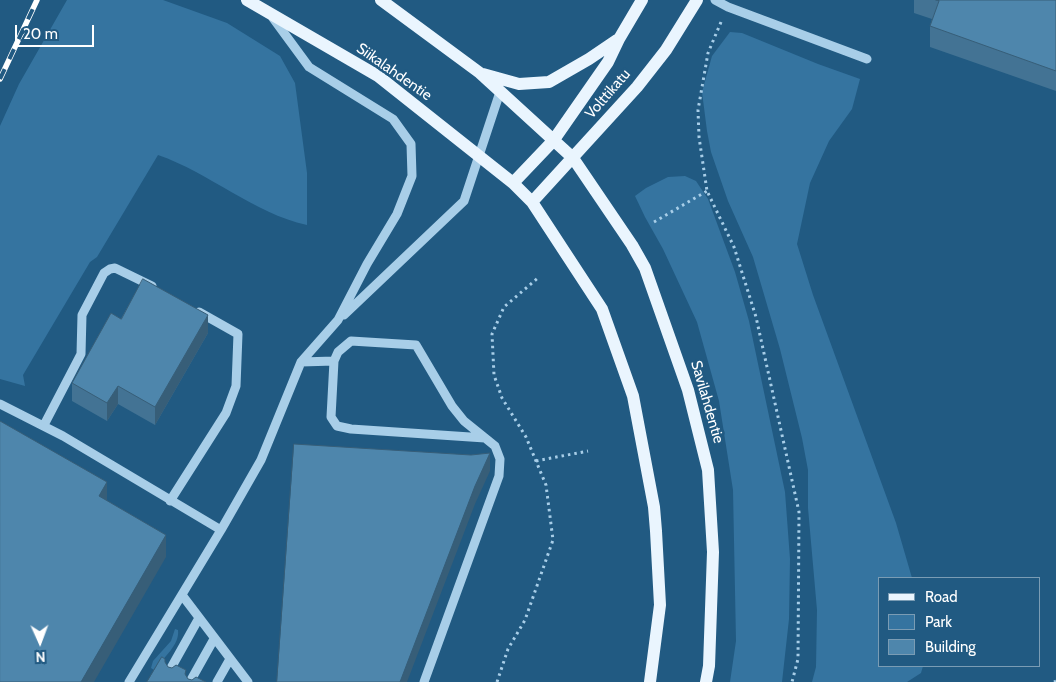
<!DOCTYPE html>
<html>
<head>
<meta charset="utf-8">
<style>
	body { margin:0 }
	#map { position:relative; width:1056px; height:682px; overflow:hidden; background:#215a82; font-family:Cabin,sans-serif }
	canvas { display:block }
	.legend { position:absolute; left:878px; top:577px; width:162px; height:90px; box-sizing:border-box; background:#215a82; border:1px solid #7a9cb4; margin:0; padding:6px 9px; list-style:none; font-size:15px; color:#fff }
	.legend li { display:flex; align-items:center; gap:10px; height:25px }
	.legend b { width:25px; border:1px solid #7a9cb4 }
	.north { position:absolute; left:15px; top:617px; width:50px; height:50px; -webkit-text-stroke:4px #215a82; paint-order:stroke; rotate:178deg; font-size:14px; font-weight:700; line-height:20px; text-align:center; color:#fff }
	.north::after { content:''; display:block; margin:auto; width:18px; height:22px; background:#fff; clip-path:polygon(50% 0,100% 100%,50% 72%,0 100%) }
	.scale { position:absolute; left:15px; top:25px; width:79px; height:22px; box-sizing:border-box; border:2px solid #fff; border-top:0; padding-left:6px; font-size:15px; line-height:18px; white-space:nowrap; color:#fff; -webkit-text-stroke:4px #215a82; paint-order:stroke }
</style>
</head>
<body>
<div id="map">
<canvas width="1056" height="682"></canvas>
<ul class="legend">
<li><b style="height:6px;background:#eaf5fe"></b>Road</li>
<li><b style="height:14px;background:#3574a0"></b>Park</li>
<li><b style="height:14px;background:#4e86ac"></b>Building</li>
</ul>
<div class="north">N</div>
<div class="scale">20 m</div>
</div>
<script>
const c = document.querySelector('canvas').getContext('2d');
c.lineJoin = 'round';
function fillPath(path, color) { c.fillStyle = color; c.fill(path, 'evenodd'); }
function trace(path, color, width, dash) { c.strokeStyle = color; c.lineWidth = width; c.lineCap = dash ? 'butt' : 'round'; c.setLineDash(dash || []); c.stroke(path); }
function label(font, color, halo, rows, align = 'center') {
  c.font = font + ' Cabin,sans-serif'; c.lineWidth = 5; c.setLineDash([]); c.textBaseline = 'middle'; c.strokeStyle = halo; c.fillStyle = color; for (const [text, x, y, turn = 0] of rows) {
    c.save(); c.translate(x, y); c.rotate((+turn || 0) * Math.PI / 180); c.textAlign = isNaN(turn) ? turn : align; if (halo) c.strokeText(text, 0, 0); c.fillText(text, 0, 0); c.restore();
  }
}
const green = new Path2D(`
	M67,0h96l64,23 53,33 15,27 12,90v52c-54,-12 -97,-52 -149,-70l-61,102 -7,5 -67,113 2,11 -25,-7v-253l19,-42z
	M730,32l12,1 76,31 42,15 -8,30 -23,32 -19,42 -13,61 16,51 83,228 16,55h-32v88h43l-2,7 -14,9h-95l4,-15 1,-57 -9,-102v-38l-6,-32 -22,-89 -27,-92 -25,-56 -17,-49 -4,-21 -5,-39 10,-36z
	M685,176l11,5 12,18 27,73 14,49 36,171 5,67 -1,60 -7,63h-52l6,-41 -3,-151 -14,-89 -22,-79 -34,-73 -18,-32 -10,-21 11,-8 22,-11z
	M175,629l3,1c2,15 -15,28 -24,40l-3,-2 2,-7 18,-20z`);
const path = new Path2D(`
	M721,22l-13,31 -10,57 1,27 8,54 27,56 22,70 43,195 -1,147 -6,23
	M654,222l53,-31
	M536,461l52,-10
	M497,682l11,-33 17,-29 28,-80 -7,-55 -20,-48 -24,-39 -8,-23 -2,-41 12,-27 35,-30
	M1054,682l2,-1`);
const minor = new Path2D(`
	M715,0l13,7 139,52
	M344,315l120,-114 36,-109
	M301,362l33,-1
	M0,404l63,32 158,94
	M44,425l37,-71 1,-39 22,-42 6,-4 5,-1 37,18
	M170,501l56,-88 10,-27 2,-52 -39,-22
	M182,595l66,87
	M171,668l28,-50
	M191,680l23,-41
	M129,682l92,-152 40,-70 40,-98 37,-42 29,-56 30,-50 15,-38 -1,-32 -18,-25 -84,-52 -36,-49
	M217,682l13,-23
	M424,682l75,-206 1,-17 -5,-13 -31,-25 -12,-15 -36,-61 -65,-4 -13,11 -4,9 -3,56 6,9 14,3 134,9`);
const major = new Path2D(`
	M247,0l131,76 135,107 19,19 70,107 31,87 21,111 2,24 4,74 -10,77
	M381,0l99,73 93,85 59,87 13,23 43,122 20,80 5,82 -4,114 -3,16
	M483,74l36,10 30,-2 40,-23 28,-19
	M513,183l40,-42 55,-79 11,-23 23,-39
	M532,202l105,-115 29,-37 31,-50`);
const rail = new Path2D(`
	M0,79l37,-79`);
const wall = new Path2D(`
	M914,0h142v91l-126,-44v-21l2,-7 -18,-6z
	M121,319l87,14 -53,92 -37,-21 -11,17 -35,-20v-18z`);
const shadedWall = new Path2D(`
	M208,315v18l-53,92v-18z
	M118,386v18l-11,17v-18z
	M490,453v18l-15,33 -68,178h-7l75,-196z
	M107,482v23l-8,-9z
	M166,535v22l-72,125h-13z`);
const building = new Path2D(`
	M936,0h120v71l-126,-45 9,-25z
	M143,279l65,36 -53,92 -37,-21 -11,17 -35,-20 39,-70 10,6z
	M0,421l107,61 -8,14 67,39 -85,147h-81z
	M294,444l177,11 19,-2 -15,33 -75,196h-123z
	M162,657l3,2v3l3,5 4,1 4,-3 10,5 -1,4 3,5 4,1 4,-3 10,5h-59z`);
const streetNames = [
	["Siikalahdentie",394,72,35],
	["Volttikatu",608,94,-49],
	["Savilahdentie",707,402,74]
];
fillPath(green, '#3574a0');
trace(path, '#a8cee8', 3, [2.5, 4]);
trace(minor, '#a8cee8', 9);
trace(major, '#eaf5fe', 12);
trace(rail, '#fff', 5.5);
trace(rail, '#215a82', 4, [11]);
fillPath(wall, '#437394');
fillPath(shadedWall, '#375e78');
fillPath(building, '#4e86ac');
trace(building, '#375e78', 1);
label('15px', '#fff', '#215a82', streetNames);
</script>
</body>
</html>
